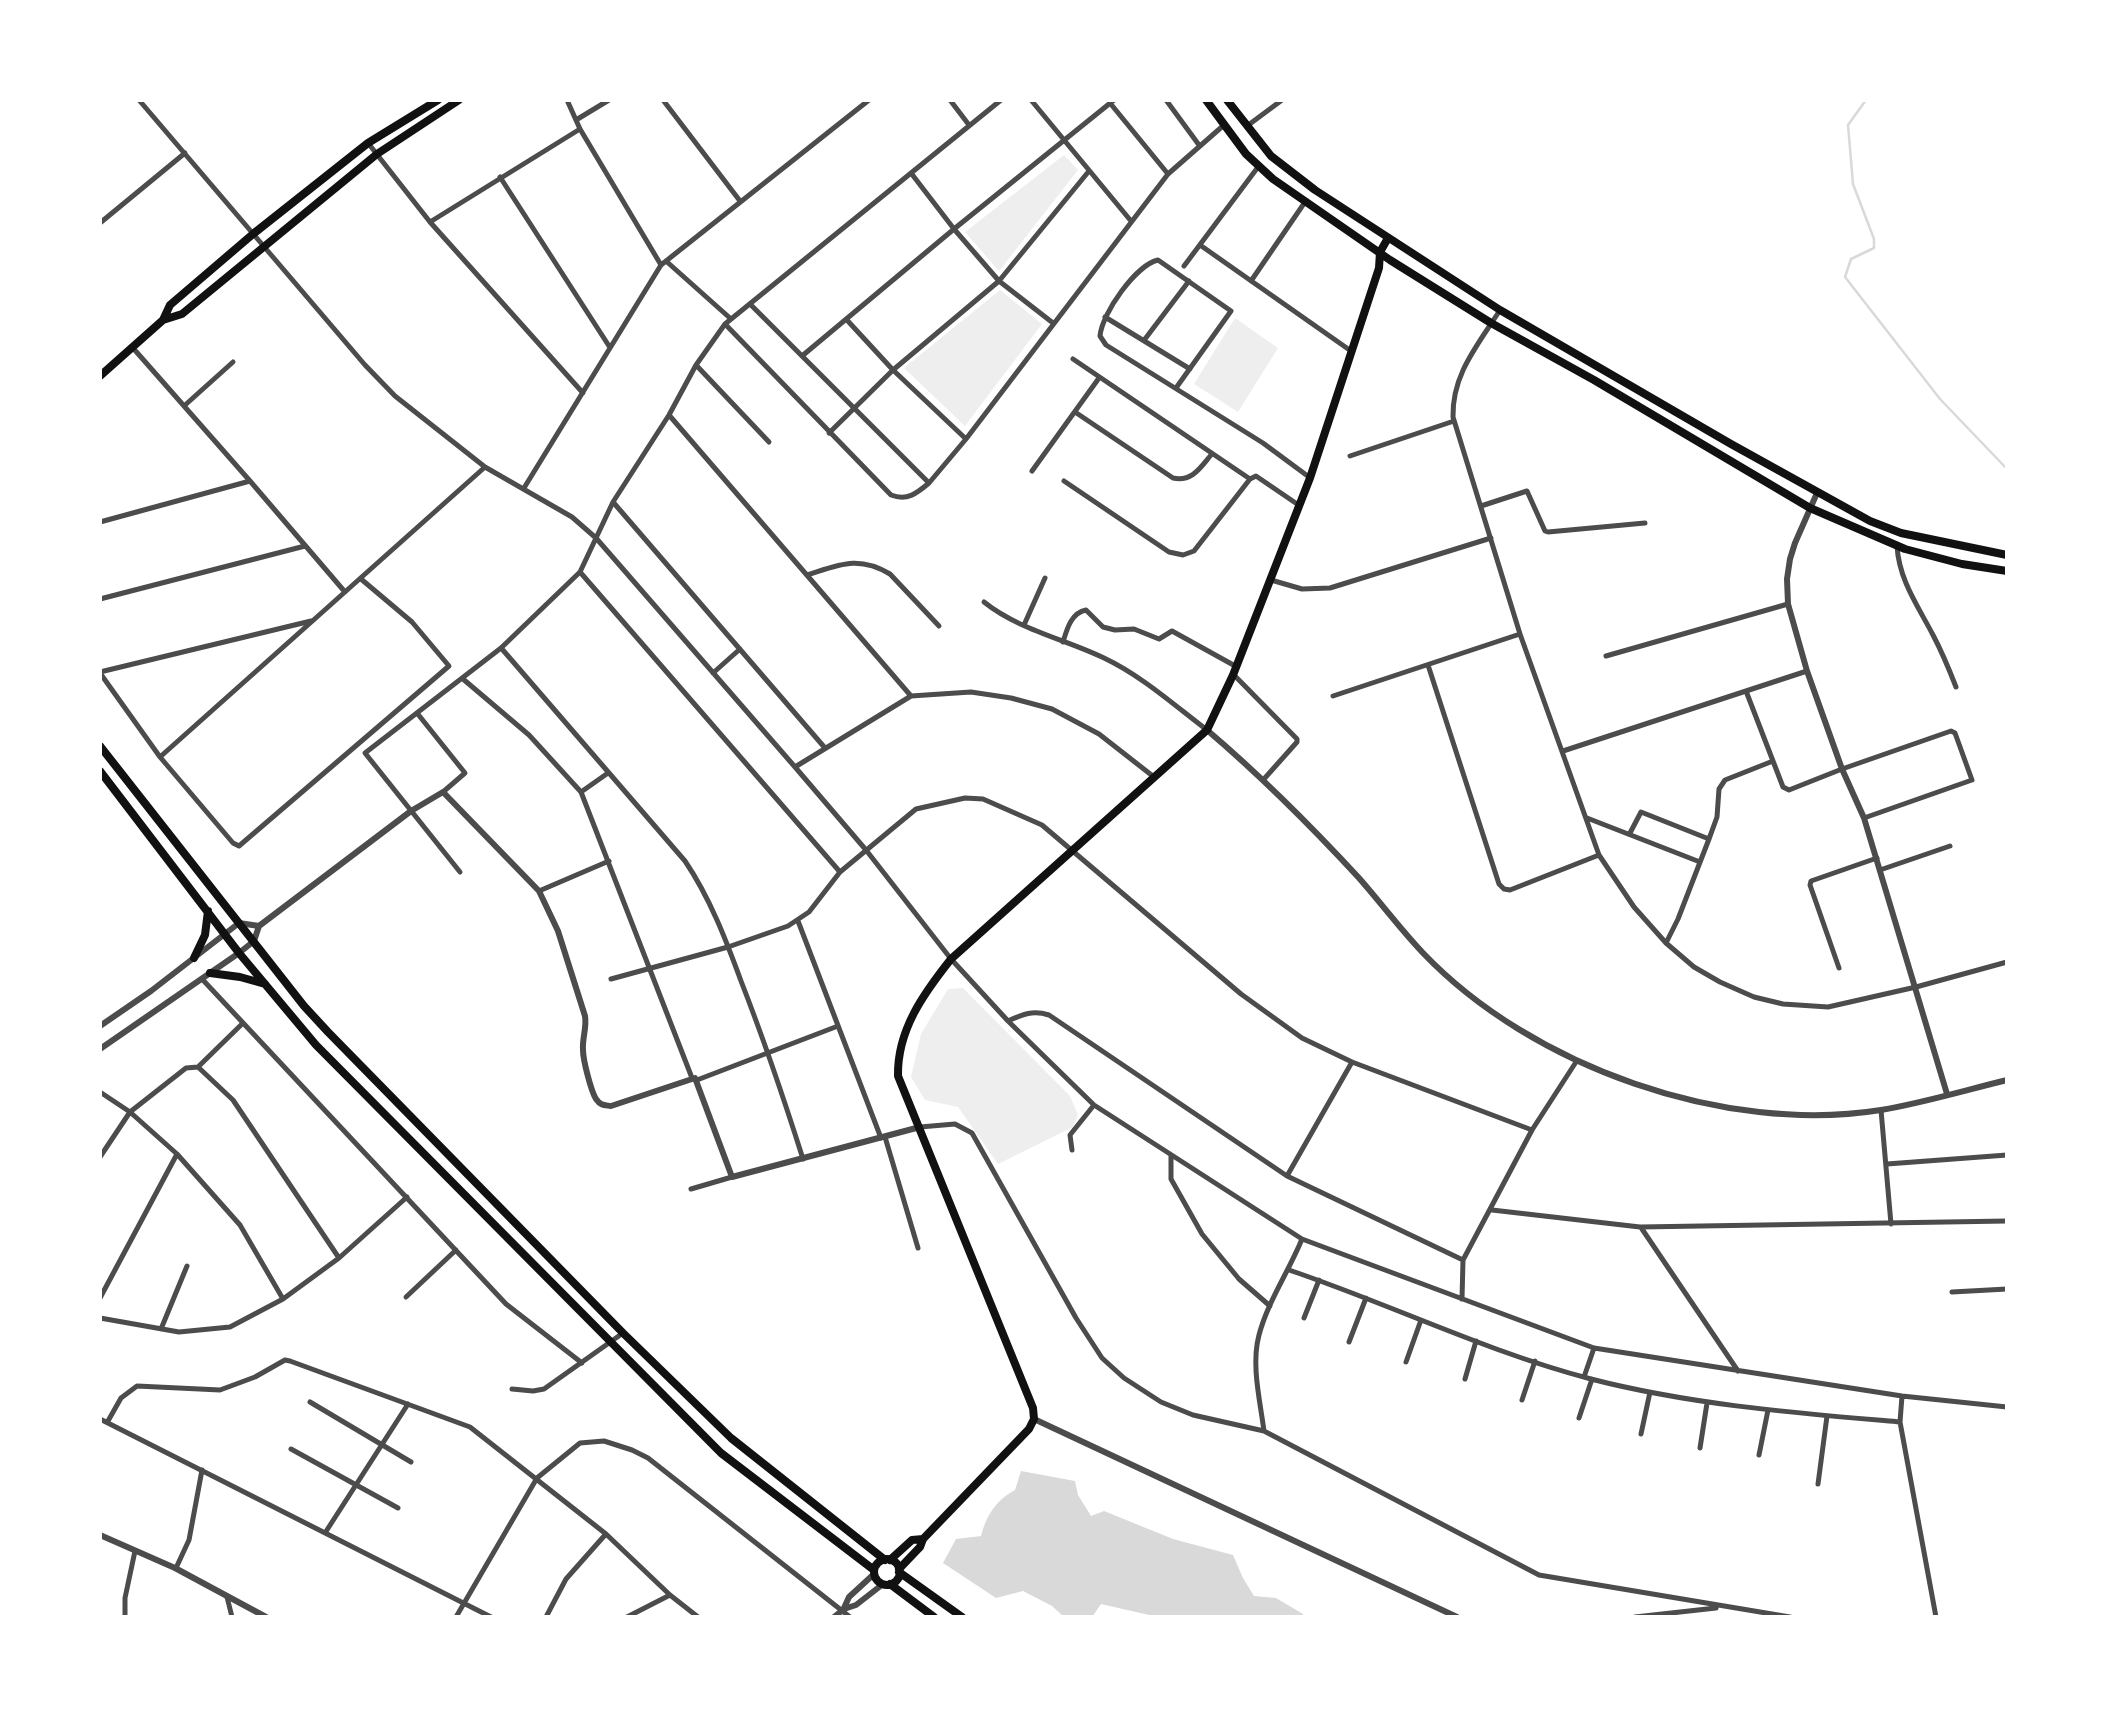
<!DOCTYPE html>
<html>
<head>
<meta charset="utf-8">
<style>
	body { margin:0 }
	#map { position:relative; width:2107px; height:1717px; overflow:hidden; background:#fff; font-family:"Zilla Slab",serif }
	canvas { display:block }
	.frame { position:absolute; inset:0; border:102px solid #fff; pointer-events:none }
</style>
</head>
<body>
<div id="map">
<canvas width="2107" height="1717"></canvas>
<div class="frame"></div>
</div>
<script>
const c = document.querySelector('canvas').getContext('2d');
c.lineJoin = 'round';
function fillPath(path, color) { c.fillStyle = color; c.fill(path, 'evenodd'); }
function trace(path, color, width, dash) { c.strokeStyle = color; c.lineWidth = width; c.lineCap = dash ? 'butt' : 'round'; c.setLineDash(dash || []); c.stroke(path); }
const green = new Path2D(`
	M1064,155l14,15 -79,101 -34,-39z
	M1000,290l42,34 -77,102 -61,-58z
	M1235,318l43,30 -40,64 -44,-28z
	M963,988l107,108 8,19 -5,12 -75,37 -40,-57 -33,-7 -14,-23 10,-43 27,-45z`);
const water = new Path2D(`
	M1021,1471l54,10 3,14 13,21 13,-5 69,28 60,16 10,23 11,18 22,2 27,16v3h-145l-57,-13 -9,13h-28l-12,-11 -29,-15 -27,7 -53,-35 13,-24 25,-3c5,-20 15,-36 34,-46z`);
const stream = new Path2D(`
	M1866,100l-18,25 5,59 21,55v9l-23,11 -6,18 95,122 67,70`);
const minor = new Path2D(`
	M139,100l226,265 30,31 90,71 87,50 24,21 199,229 71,83 85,109 57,62 86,84 208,134 292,109 308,48 105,11
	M567,100l13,29 81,136
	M663,100l77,101
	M950,100l19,25
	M1031,100l100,121
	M1166,100l33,45
	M1110,103l58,71
	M576,120l33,-20
	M1247,126l35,-26
	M368,143l62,79 153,171
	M911,173l43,56 45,52 54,42
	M500,177l109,169
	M430,222l150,-93
	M100,223l85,-70
	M1200,245l151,106
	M666,261l65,58
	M1184,266l74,-99
	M1251,281l54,-79
	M750,304l179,179 37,-44 202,-265 56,-49
	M1500,310c-22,35 -48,64 -47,107l67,217 79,221 35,52 32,36 28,24 26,15 34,15 29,7 45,3 88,-20 91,-25
	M1105,317l85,52
	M846,319l47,51 73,69
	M725,324l166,171c16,6 25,-1 38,-12
	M1145,339l44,-58
	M133,348l117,133
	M802,356l152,-127 160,-129
	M1073,359l177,120
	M696,365l73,77
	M1176,388l55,-77 -73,-51c-22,5 -56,53 -58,76l6,9 157,98 46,34
	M184,406l49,-44
	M1075,412l98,66c19,4 27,-10 38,-23
	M669,415l242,281
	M829,433l64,-63 106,-89 90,-110
	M1350,456l104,-35
	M1032,471l67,-93
	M1064,481l105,71 14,3 11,-4 56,-72 6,-3 44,30
	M524,488l137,-223 208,-165
	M613,502l212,246
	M1481,506l46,-15 18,40 3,1 97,-9
	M100,522l150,-41 95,111
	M1897,546c2,34 21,60 36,89 9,17 16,34 23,52
	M580,572l260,300
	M807,575c32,-10 51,-20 83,-1l49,52
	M1271,580l31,9 28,-1 161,-50
	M100,599l205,-53
	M984,602c35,28 81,37 120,56 38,18 70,47 103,72
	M1024,625l21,-47
	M1063,642c4,-13 8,-29 23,-32l17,17 12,3 19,-1 25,10 13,-8 65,36
	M502,649l183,212c25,37 41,79 56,120 23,59 43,118 62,178
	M1606,656l182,-52
	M1428,665l71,219 5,5 6,1 89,-35
	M100,672l211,-51
	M100,673l60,84 73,86 6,3 210,-180 -37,-44 -51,-43
	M713,673l27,-24
	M1234,675l63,64v3l-33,37
	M463,679l66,56 52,57 111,286
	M1746,691l37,96 6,3 53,-21 109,-38 4,2 17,47 -108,38
	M1333,696l187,-62
	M417,713l48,60 -22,19
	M1563,751l244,-80
	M160,757l325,-290
	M795,767l116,-71 60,-4 40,6 41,11 47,25 55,43
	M581,792l27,-19
	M1587,818l113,44
	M1630,833l11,-21 68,27
	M1880,870l70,-24
	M460,872l-95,-119 136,-105 79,-76 33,-70 56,-87 27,-50 29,-41 276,-224
	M539,891l70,-30
	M798,921l83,217
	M1666,943l12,-24 31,-80 8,-22 2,-28 6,-9 48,-19
	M1839,968l-29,-83 1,-4 66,-23
	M202,979l304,325 76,59
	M611,979l117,-32 60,-21 21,-14 31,-40 76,-63 49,-11 18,1 59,26 199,169 61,44 50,24 180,68
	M1008,1021c15,-7 25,-11 41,-6l238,161 176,84
	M199,1066l44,-43
	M697,1080l141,-54
	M100,1092l30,20 47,42 63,71 43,74
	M1881,1110l10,114
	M920,1127l35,-3 17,9 104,185 26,40 22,20 37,24 32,13 71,16 275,144 251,42
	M885,1137l33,111
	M1072,1150l-2,-15 24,-30
	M1171,1156v23l31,55 37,45 31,27
	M100,1157l30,-45 56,-44 12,-1 35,33 106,158
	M1887,1164l120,-9
	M1287,1176l65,-114
	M691,1189l41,-12
	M1492,1210l148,17 367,-6
	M1642,1229l96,142
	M1289,1270c101,34 198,82 302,109 101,26 205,34 309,43
	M1952,1292l55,-3
	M406,1297l50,-47
	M100,1298l77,-144
	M1462,1299l1,-39 69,-130 44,-68
	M100,1318l79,14 51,-5 53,-28 56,-41 68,-61
	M1304,1318l15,-38
	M161,1329l26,-63
	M1349,1342l17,-44
	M1406,1362l15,-42
	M1584,1377l10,-29
	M1465,1379l11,-38
	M512,1389l21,2 11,-2 79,-56
	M1902,1396l-2,26 36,195
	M1522,1400l13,-39
	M310,1402l101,60
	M1579,1418l13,-39
	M100,1419l391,198
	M108,1421l13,-23 16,-12 83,4 35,-13 30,-17 5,1 180,66 136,107 64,61 28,22
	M1264,1431c-4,-31 -13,-66 -5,-96 9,-34 30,-64 43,-96
	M1641,1434l9,-42
	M1700,1448l7,-45
	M291,1449l107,59
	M1759,1455l9,-45
	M1818,1484l9,-68
	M325,1533l83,-129
	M176,1568l13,-28 13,-70
	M227,1597l5,20
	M125,1617v-19l10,-47
	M456,1617l81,-139 43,-35 24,-2 28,9 16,8 202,159
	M546,1617l20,-38 39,-44
	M627,1617l43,-22
	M1635,1617l81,-9`);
const tertiary = new Path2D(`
	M1817,493l-22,50 -5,16 -3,20 1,25 19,67 35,98 22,49 83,276
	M1207,730c54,46 104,96 152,148 22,25 42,52 64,75 109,114 302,182 458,157 42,-7 85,-20 126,-30
	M100,1026l51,-35 88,-68 20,3
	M100,1049l139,-96 15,-12 5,-15 152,-115 32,-19 96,99 19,40 27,85c2,12 -3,22 -2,34 0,10 8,41 13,49 5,7 8,6 15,7l84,-28 37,99 188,-50
	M1034,1419l423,198
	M100,1535l75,33 91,49
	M844,1608l5,-11 25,-23
	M834,1617l10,-8 12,-4 27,-21`);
const secondary = new Path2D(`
	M1206,100l40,54 27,25 117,81 101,63 103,57 216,128 95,41 57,15 45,7
	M1227,100l44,56 44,34 185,120 231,134 139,77 31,12 106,22
	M163,320l19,-6 195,-160 82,-54
	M100,376l63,-56 7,-15 83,-71 115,-91 70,-43
	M100,746l204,260 24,26 295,301 108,105 154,122
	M100,771l139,182 77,92 405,408 153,117
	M194,958l11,-23 3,-24
	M210,973l30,4 25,7
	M874 1572a13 13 0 1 1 26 0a13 13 0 1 1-26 0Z
	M890,1560l22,-20 11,-1
	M899,1569l21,-22 3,-8 106,-110 5,-10 -1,-11 -135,-332c-1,-46 26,-83 53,-117l256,-229 26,-55 77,-197 69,-210 1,-16 8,-14
	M899,1572l63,45
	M890,1584l44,33`);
fillPath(green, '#eee');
fillPath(water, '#d9d9d9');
trace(stream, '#d9d9d9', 2.5);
trace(minor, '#4c4c4c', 5);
trace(tertiary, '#4c4c4c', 6);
trace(secondary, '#111', 8);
</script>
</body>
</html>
